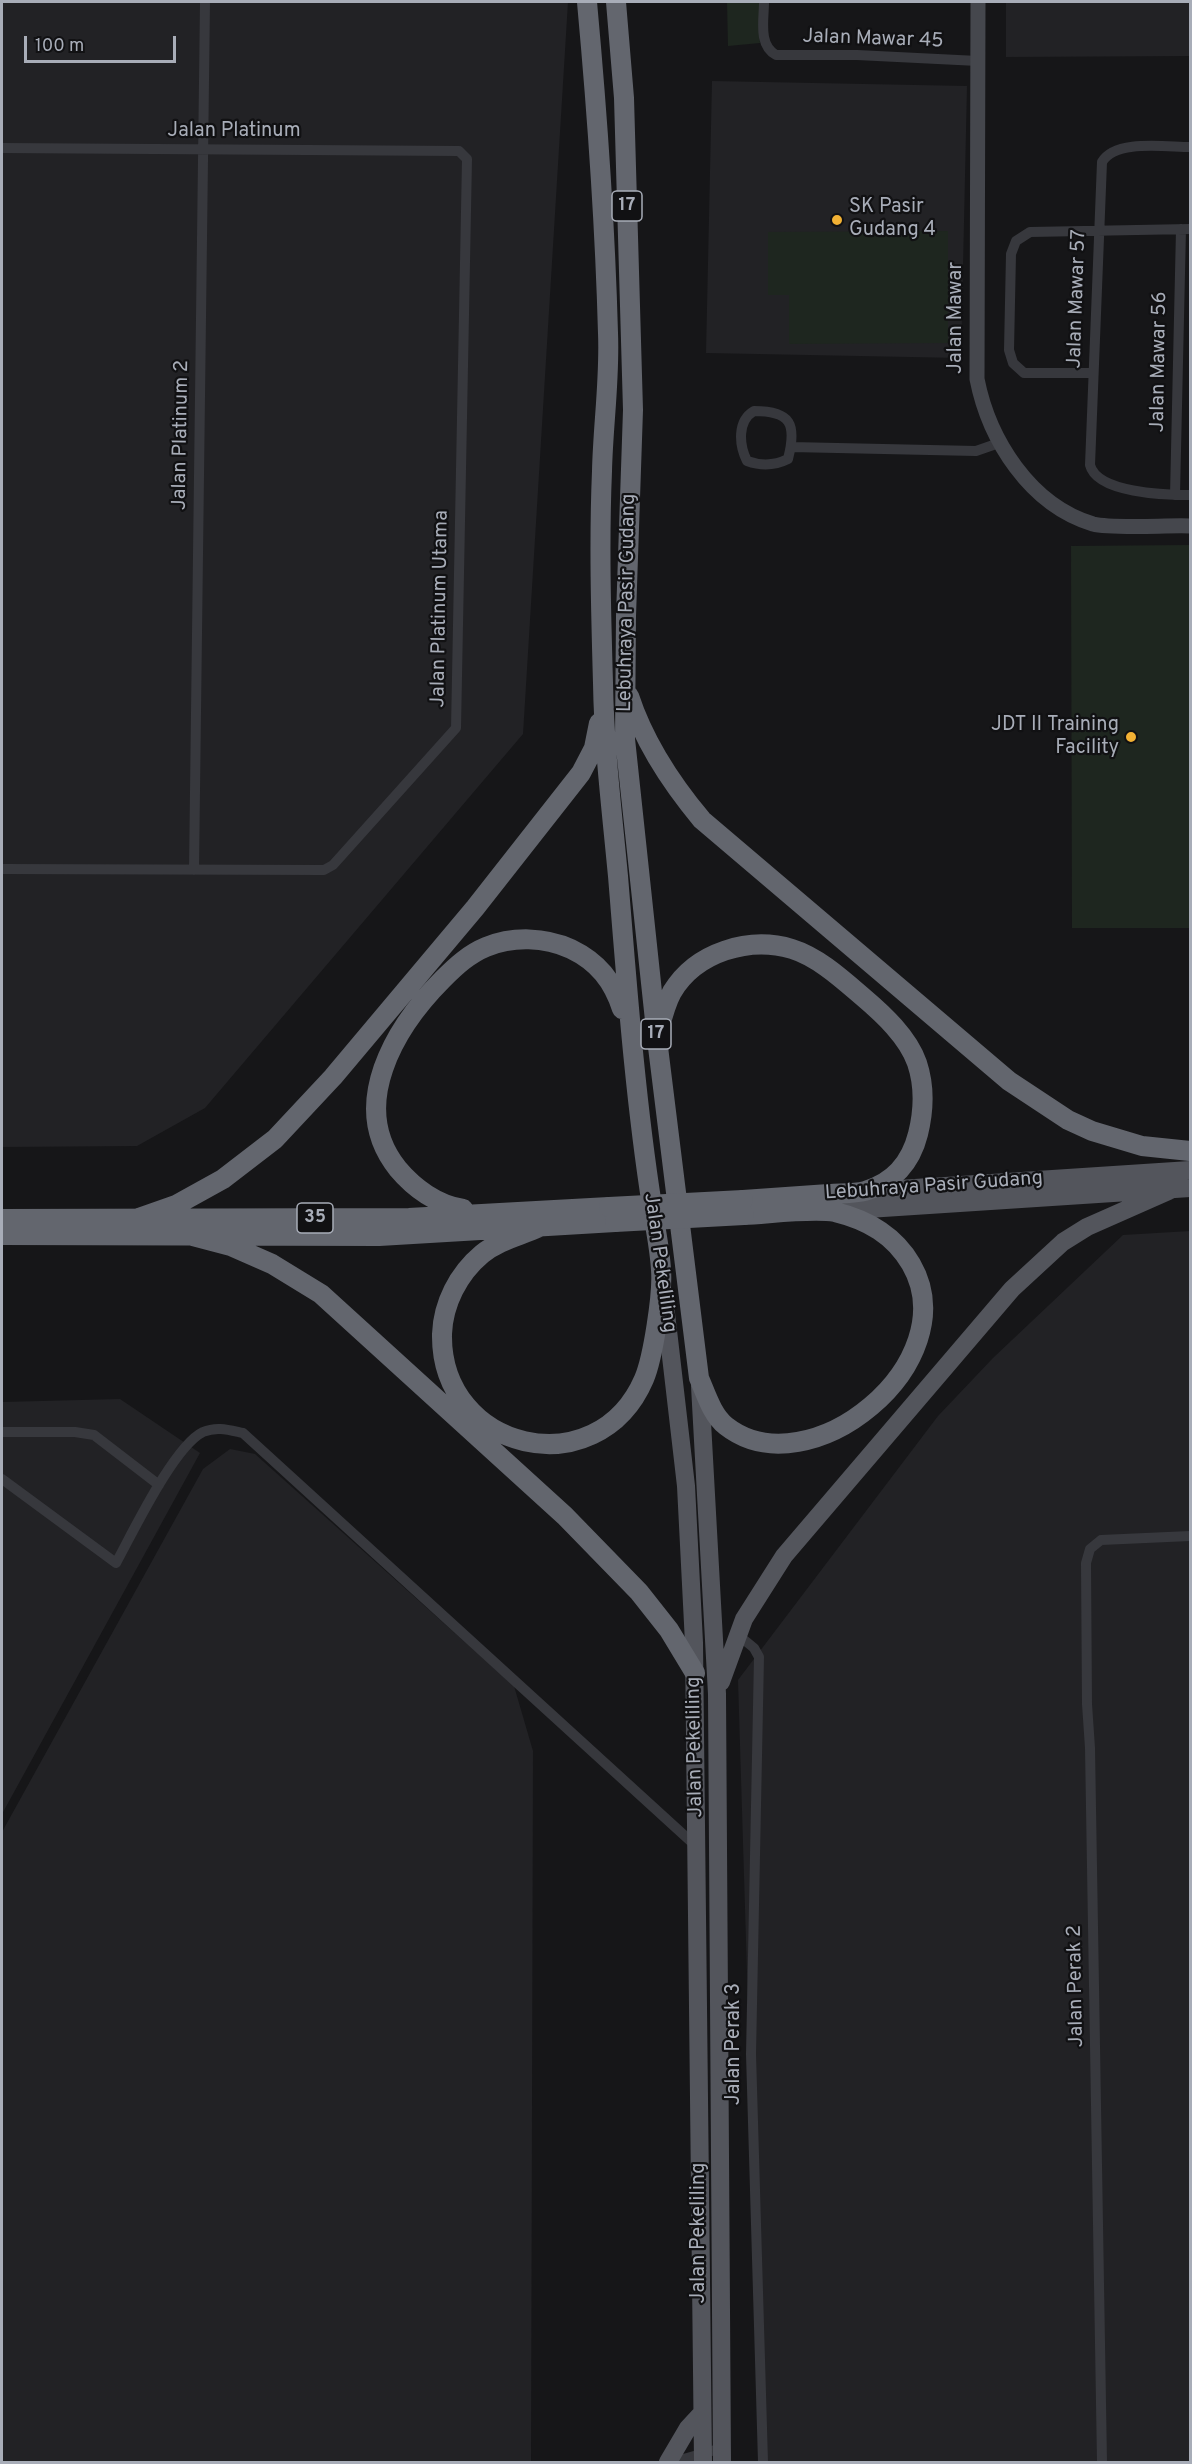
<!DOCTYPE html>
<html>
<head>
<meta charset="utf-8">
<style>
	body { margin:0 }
	#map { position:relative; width:1192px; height:2464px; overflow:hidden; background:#161618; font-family:Overpass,sans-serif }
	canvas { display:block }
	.frame { position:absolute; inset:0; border:3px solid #a8adb8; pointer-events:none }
	.scale { position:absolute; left:24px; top:36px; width:152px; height:27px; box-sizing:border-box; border:3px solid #a8adb8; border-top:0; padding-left:8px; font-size:18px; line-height:21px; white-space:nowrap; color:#a8adb8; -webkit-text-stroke:4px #111113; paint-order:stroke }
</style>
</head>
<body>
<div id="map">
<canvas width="1192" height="2464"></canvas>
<div class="frame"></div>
<div class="scale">100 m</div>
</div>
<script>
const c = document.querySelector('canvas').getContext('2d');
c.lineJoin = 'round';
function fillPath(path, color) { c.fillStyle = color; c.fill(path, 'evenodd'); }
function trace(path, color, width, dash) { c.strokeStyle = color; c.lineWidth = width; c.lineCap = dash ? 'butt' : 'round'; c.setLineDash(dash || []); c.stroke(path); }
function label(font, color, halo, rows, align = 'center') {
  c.font = font + ' Overpass,sans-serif'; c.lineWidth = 4.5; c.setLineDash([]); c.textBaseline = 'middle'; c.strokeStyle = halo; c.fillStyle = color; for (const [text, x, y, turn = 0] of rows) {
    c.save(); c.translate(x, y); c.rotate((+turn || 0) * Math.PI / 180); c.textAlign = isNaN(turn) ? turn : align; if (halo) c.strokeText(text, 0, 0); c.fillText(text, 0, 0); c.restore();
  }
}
const built = new Path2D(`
	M2,2h566l-45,732 -318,374 -68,38 -135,1z
	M1006,2h184v54l-184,1z
	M712,81l255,5 -6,272 -255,-5z
	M1190,1231v1231h-428l-24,-782 200,-264 55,-58 130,-123z
	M120,1399l80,54 -198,361v-412z
	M230,1449l25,5 259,232 19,65 -2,711h-529v-630l201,-363z`);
const green = new Path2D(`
	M727,2h32l1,41 -32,3z
	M948,231v112l-159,1v-49h-21v-63z
	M1190,545v383h-118l-1,-382z`);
const street = new Path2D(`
	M764,2c0,18 -6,43 12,53h81l121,6
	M1190,147c-24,0 -75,-8 -88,15l-12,303c7,28 75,30 100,30
	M2,148l457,3 8,8 -11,569 -123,137 -9,5 -322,-1
	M1093,373h-69l-11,-10 -4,-13 2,-96 5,-13 14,-9 160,-3
	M754,411c37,0 43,13 34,48 -14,7 -27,7 -41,2 -8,-16 -10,-40 7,-50z
	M791,447l185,4 23,-8
	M1175,495l6,-266
	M194,870l11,-868
	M2,1432h73l19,3 65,50
	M2,1479l114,84c17,-31 58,-117 87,-131 14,-6 26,-2 40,1l454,414
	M737,1634l17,14 5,9 -8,397 12,408
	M673,2462l49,-14
	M1102,2462l-12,-714 -3,-44 -1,-141 4,-14 11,-9 89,-4`);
const secondary = new Path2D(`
	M978,2l-1,377c12,61 53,126 116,145 19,5 75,1 97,2`);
const primary = new Path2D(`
	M869,1191l321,-21
	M837,1211l353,-23
	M664,1296l22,190 8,157 9,819
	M700,1386l17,308 5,768
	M721,1682l23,-63 40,-63 228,-267 51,-47 24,-15 86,-38
	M668,2462l20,-34 13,-14`);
const highway = new Path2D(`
	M616,2l8,96 9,312 -7,206 -1,123 32,300 42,339c7,16 13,37 27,48 83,65 242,-64 185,-162 -17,-29 -43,-44 -76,-52 -23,-4 -67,2 -91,3
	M629,696c15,46 42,87 73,124l307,261 59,39 24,11 50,15 48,5
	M659,1030c3,-12 7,-27 13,-38 24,-40 77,-56 120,-43 26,8 50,30 71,48 20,17 45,40 54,66 8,24 7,47 1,71 -7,28 -25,49 -53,57 -11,3 -25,2 -36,3 -29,2 -58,4 -86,6
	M463,1209c-26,-4 -49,-21 -65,-40 -51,-63 -3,-142 45,-190 13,-13 26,-25 43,-32 27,-11 59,-10 85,2 27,13 42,32 51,60
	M139,1218l37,-13 47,-26 52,-40 58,-62 142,-169 106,-135 13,-25 5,-25
	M2,1219l407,-1 200,-11
	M540,1227c-20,9 -41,13 -58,27 -24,20 -39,50 -40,80 -2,117 155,154 202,45 9,-21 19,-86 17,-109 -1,-21 -6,-43 -9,-64 -17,-109 -25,-220 -34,-330 -6,-64 -14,-129 -15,-193 -2,-70 -4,-142 -1,-212 1,-46 8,-92 6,-138 -3,-111 -11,-222 -21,-331
	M2,1235l377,1 236,-14
	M193,1236l38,10 41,18 49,30 244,222 74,76 30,38 26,43`);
const highwayBridge = new Path2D(`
	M609,1207l134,-7
	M615,1222l129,-7`);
const markers = [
	[837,220,6,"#f2b134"],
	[1131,737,6,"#f2b134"]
];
const shields = [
	[627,206,30],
	[656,1034,30],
	[315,1218,36]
];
const shieldNames = [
	["17",627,206],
	["17",656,1034],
	["35",315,1218]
];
const streetNames = [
	["Jalan Mawar 45",873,40,2],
	["Jalan Platinum",234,132],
	["Jalan Mawar 57",1078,299,-88],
	["Jalan Mawar",957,318,-90],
	["Jalan Mawar 56",1160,362,-89],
	["Jalan Platinum 2",182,435,-89],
	["Lebuhraya Pasir Gudang",628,603,-89],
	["Jalan Platinum Utama",441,609,-89],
	["Lebuhraya Pasir Gudang",934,1187,-4],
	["Jalan Pekeliling",659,1263,82],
	["Jalan Pekeliling",696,1747,-91],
	["Jalan Perak 2",1077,1986,-91],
	["Jalan Perak 3",735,2044,-90],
	["Jalan Pekeliling",700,2233,-90]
];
const poiNames = [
	["SK Pasir",849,208],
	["Gudang 4",849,231],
	["JDT II Training",1119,726,"right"],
	["Facility",1119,749,"right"]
];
fillPath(built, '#222225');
fillPath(green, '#1e261f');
trace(street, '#37383d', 10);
trace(secondary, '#45474d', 15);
trace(primary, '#53555c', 18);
trace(highway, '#63666e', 20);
trace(highwayBridge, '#63666e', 20);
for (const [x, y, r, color] of markers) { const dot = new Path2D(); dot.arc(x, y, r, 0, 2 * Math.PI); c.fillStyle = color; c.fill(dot); trace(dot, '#111113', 2); }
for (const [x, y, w] of shields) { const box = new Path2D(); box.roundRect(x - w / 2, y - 15, w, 30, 4.5); c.fillStyle = '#111113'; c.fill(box); trace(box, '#a8adb8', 1.5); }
label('bold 18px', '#a8adb8', null, shieldNames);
label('20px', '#a8adb8', '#111113', streetNames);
label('20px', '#a8adb8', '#111113', poiNames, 'left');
</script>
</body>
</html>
